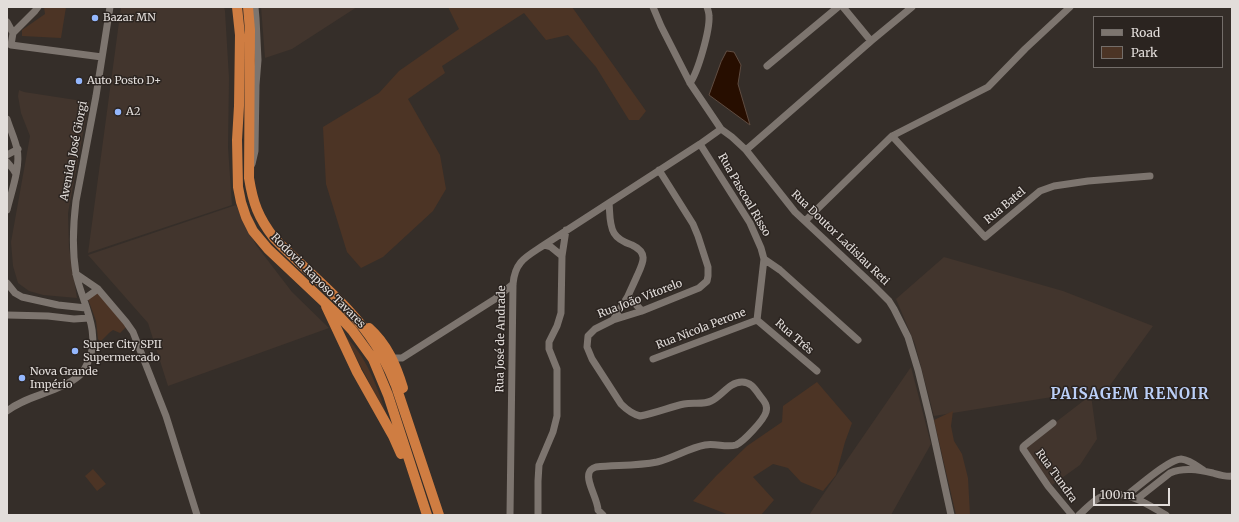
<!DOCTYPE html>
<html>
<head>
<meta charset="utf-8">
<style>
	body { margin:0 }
	#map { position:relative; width:1239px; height:522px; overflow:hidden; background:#352e29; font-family:Merriweather,serif }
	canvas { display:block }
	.frame { position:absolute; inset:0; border:8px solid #e2ddda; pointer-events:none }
	.legend { position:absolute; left:1093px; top:16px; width:130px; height:52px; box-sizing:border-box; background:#2b2420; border:1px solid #746e6a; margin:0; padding:5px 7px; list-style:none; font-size:12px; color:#e2ddda }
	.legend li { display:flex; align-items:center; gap:8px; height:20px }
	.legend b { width:20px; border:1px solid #746e6a }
	.scale { position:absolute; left:1093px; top:488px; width:77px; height:18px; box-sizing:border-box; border:2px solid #e2ddda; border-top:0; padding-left:5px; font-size:12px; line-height:14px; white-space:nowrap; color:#e2ddda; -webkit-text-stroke:3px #2b2420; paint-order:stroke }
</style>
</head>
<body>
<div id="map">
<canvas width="1239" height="522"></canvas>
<div class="frame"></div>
<ul class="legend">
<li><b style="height:5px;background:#7d756f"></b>Road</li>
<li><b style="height:11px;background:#4c3425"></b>Park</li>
</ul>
<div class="scale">100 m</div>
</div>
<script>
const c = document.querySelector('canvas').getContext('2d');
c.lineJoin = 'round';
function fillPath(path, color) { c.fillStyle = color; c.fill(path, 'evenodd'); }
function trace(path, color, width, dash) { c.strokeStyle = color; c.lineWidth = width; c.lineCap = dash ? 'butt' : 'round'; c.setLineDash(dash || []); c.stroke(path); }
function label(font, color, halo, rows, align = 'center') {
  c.font = font + ' Merriweather,serif'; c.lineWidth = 3; c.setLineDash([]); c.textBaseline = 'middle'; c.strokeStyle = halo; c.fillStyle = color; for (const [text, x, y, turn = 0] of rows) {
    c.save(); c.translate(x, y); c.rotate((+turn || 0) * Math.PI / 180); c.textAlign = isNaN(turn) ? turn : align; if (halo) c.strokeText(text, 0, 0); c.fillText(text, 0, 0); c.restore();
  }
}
const built = new Path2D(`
	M121,7h103l1,4 4,67 -1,69 4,58 -144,48z
	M261,7h96l-65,42 -27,9z
	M19,90l5,2 65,10 -21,111 1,35 8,50 -34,-3 -14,-4 -11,-8 -5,-17 -2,-24 19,-106 -9,-23 -3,-17z
	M236,205l20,40 36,47 37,36 -161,58 -20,-63 -60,-68z
	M944,257l119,34 90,35 -45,62 -174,28 -19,-72 -19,-45z
	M911,367l20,77 -40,71h-82z
	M1091,395l6,44 -17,26 -28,20 -25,-34 -1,-6z`);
const green = new Path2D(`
	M44,7h22l-5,31 -39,-2v-6l23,-16z
	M448,7h124l74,104 -7,9h-10l-33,-53 -28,-32 -22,5 -22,-27 -82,53 3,7 -37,26 32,56 6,34 -13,22 -50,46 -22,11 -14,-16 -21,-68 -3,-57 56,-34 20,-22 60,-42z
	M99,293l27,34 -6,6 -7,-3 -4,3 -9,9 -2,-3 -2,-18 -8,-22 1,-3z
	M345,336c26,25 35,61 47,94l-25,-52z
	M817,382l35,41 -7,19 -9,33 -13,16 -22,-9 -13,-14 -15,-4 -20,13 21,23 -13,15h-32l-36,-14 23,-25 31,-30 35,-24 1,-16z
	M953,411l-2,15 3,15 8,13 6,24 2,37h-14l-22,-95z
	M93,469l13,15 -9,7 -12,-15z`);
const water = new Path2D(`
	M727,51l7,1 7,13 -3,19 12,41 -41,-30 12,-33z`);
const minor = new Path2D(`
	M653,7l8,19 29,57 31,46 11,8 14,13 49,62 79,74 15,15 5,8 14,28 10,33 12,49 21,96
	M843,7l28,34
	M7,22l6,11 -2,12 91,12
	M13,33l22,-22 3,-4
	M767,66l71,-59
	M690,83c8,-11 20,-53 19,-67 0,-3 -1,-6 -2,-9
	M7,119c3,10 8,20 10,30 4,17 -6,44 -10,61
	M892,136l93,101 55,-46 14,-5 34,-5 62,-5
	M700,144l50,79 11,25 3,11 16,11 78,70
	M746,150l125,-109 41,-34
	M7,155l11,-6
	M7,162l6,7 3,5
	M252,164l3,-13 1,-66 2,-25 -2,-42 -1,-11
	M609,203c1,9 0,22 5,30 4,7 12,10 18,12 17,8 11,18 5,31 -3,7 -6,13 -9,20
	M805,221l87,-85 96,-49 37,-38 45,-42
	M544,245l7,2 11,9 4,-26
	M76,274l22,15 28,33 7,10 33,84 31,99
	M7,283l8,10 7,4 36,8 28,3
	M84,299l14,-10
	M7,315l41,1 26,3 15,-1
	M613,320l15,-24 14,15
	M757,320l60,51
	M757,320l7,-61
	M392,358h10l93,-59 18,-15
	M653,359l104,-39
	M7,411c22,-17 52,-18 73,-36 4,-4 6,-9 8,-13 14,-29 -6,-60 -12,-88 -4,-24 -3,-49 0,-73l20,-105 14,-89
	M1053,423l-28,22 -2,2v2l25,37 24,29
	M1127,495c11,-8 42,-36 54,-36 9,1 16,7 22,11
	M1137,499l33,-26c14,-6 29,-3 43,0 7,2 13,4 19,3
	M510,515l3,-231c2,-23 13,-27 31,-39l156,-101 21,-15
	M538,515v-34l1,-16 14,-33 4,-16v-47l-8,-20v-7l8,-16 4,-13 1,-57
	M603,515l-5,-5c0,-10 -12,-28 -9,-37 1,-4 4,-5 7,-6 20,-2 41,-1 61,-5 16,-4 32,-14 48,-17 11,-2 21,3 31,0 7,-3 28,-25 30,-33 2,-7 -2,-11 -6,-16 -5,-7 -9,-14 -18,-14 -13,0 -20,14 -31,19 -8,4 -18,1 -27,3 -14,3 -28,9 -44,12 -8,-2 -13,-6 -19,-12l-29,-45 -5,-12 1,-11 7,-7 18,-9 29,-9 57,-23 8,-7 1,-5v-9l-10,-31 -5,-12 -34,-54
	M1079,515c7,-6 15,-16 24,-19 4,-2 8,-2 12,-2 22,2 33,11 51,21`);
const highway = new Path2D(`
	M237,7l3,28 -1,71 -2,34 1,47 3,15 5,15 7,14 15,18 71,67 13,14 21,29 15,36 39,120
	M248,7l2,23 -1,148c4,25 9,39 25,60 31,32 68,60 95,97 11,15 20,33 27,51l43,129
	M326,306l31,66 36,64 8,18
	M369,328c18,16 27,37 34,60`);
const markers = [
	[95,18,4,"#94b7fd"],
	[79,81,4,"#94b7fd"],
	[118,112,4,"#94b7fd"],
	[75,351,4,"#94b7fd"],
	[22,378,4,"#94b7fd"]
];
const poiNames = [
	["Bazar MN",103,18],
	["Auto Posto D+",87,81],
	["A2",126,112],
	["Super City SPII",83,345],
	["Supermercado",83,358],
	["Nova Grande",30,372],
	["Império",30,385]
];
const streetNames = [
	["Avenida José Giorgi",74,151,-79],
	["Rua Pascoal Risso",744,195,60],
	["Rua Batel",1005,206,-40],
	["Rua Doutor Ladislau Reti",840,238,44],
	["Rodovia Raposo Tavares",318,281,45],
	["Rua João Vitorelo",640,299,-21],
	["Rua Nicola Perone",701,329,-21],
	["Rua Três",794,337,41],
	["Rua José de Andrade",501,339,-89],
	["Rua Tundra",1056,476,54]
];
const districtNames = [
	["PAISAGEM RENOIR",1130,395]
];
fillPath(built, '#42352d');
fillPath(green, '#4c3425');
fillPath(water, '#270e00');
trace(water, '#5f4c41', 1);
trace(minor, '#7d756f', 7);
trace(highway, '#cf7d42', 10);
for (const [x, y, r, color] of markers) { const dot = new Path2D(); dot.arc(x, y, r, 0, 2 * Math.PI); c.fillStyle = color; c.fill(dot); trace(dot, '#2b2420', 1.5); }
label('11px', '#e2ddda', '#2b2420', poiNames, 'left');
label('11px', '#e2ddda', '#2b2420', streetNames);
c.letterSpacing = '1px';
label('bold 15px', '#bbcff7', '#2b2420', districtNames);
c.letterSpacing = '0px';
</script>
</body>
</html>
